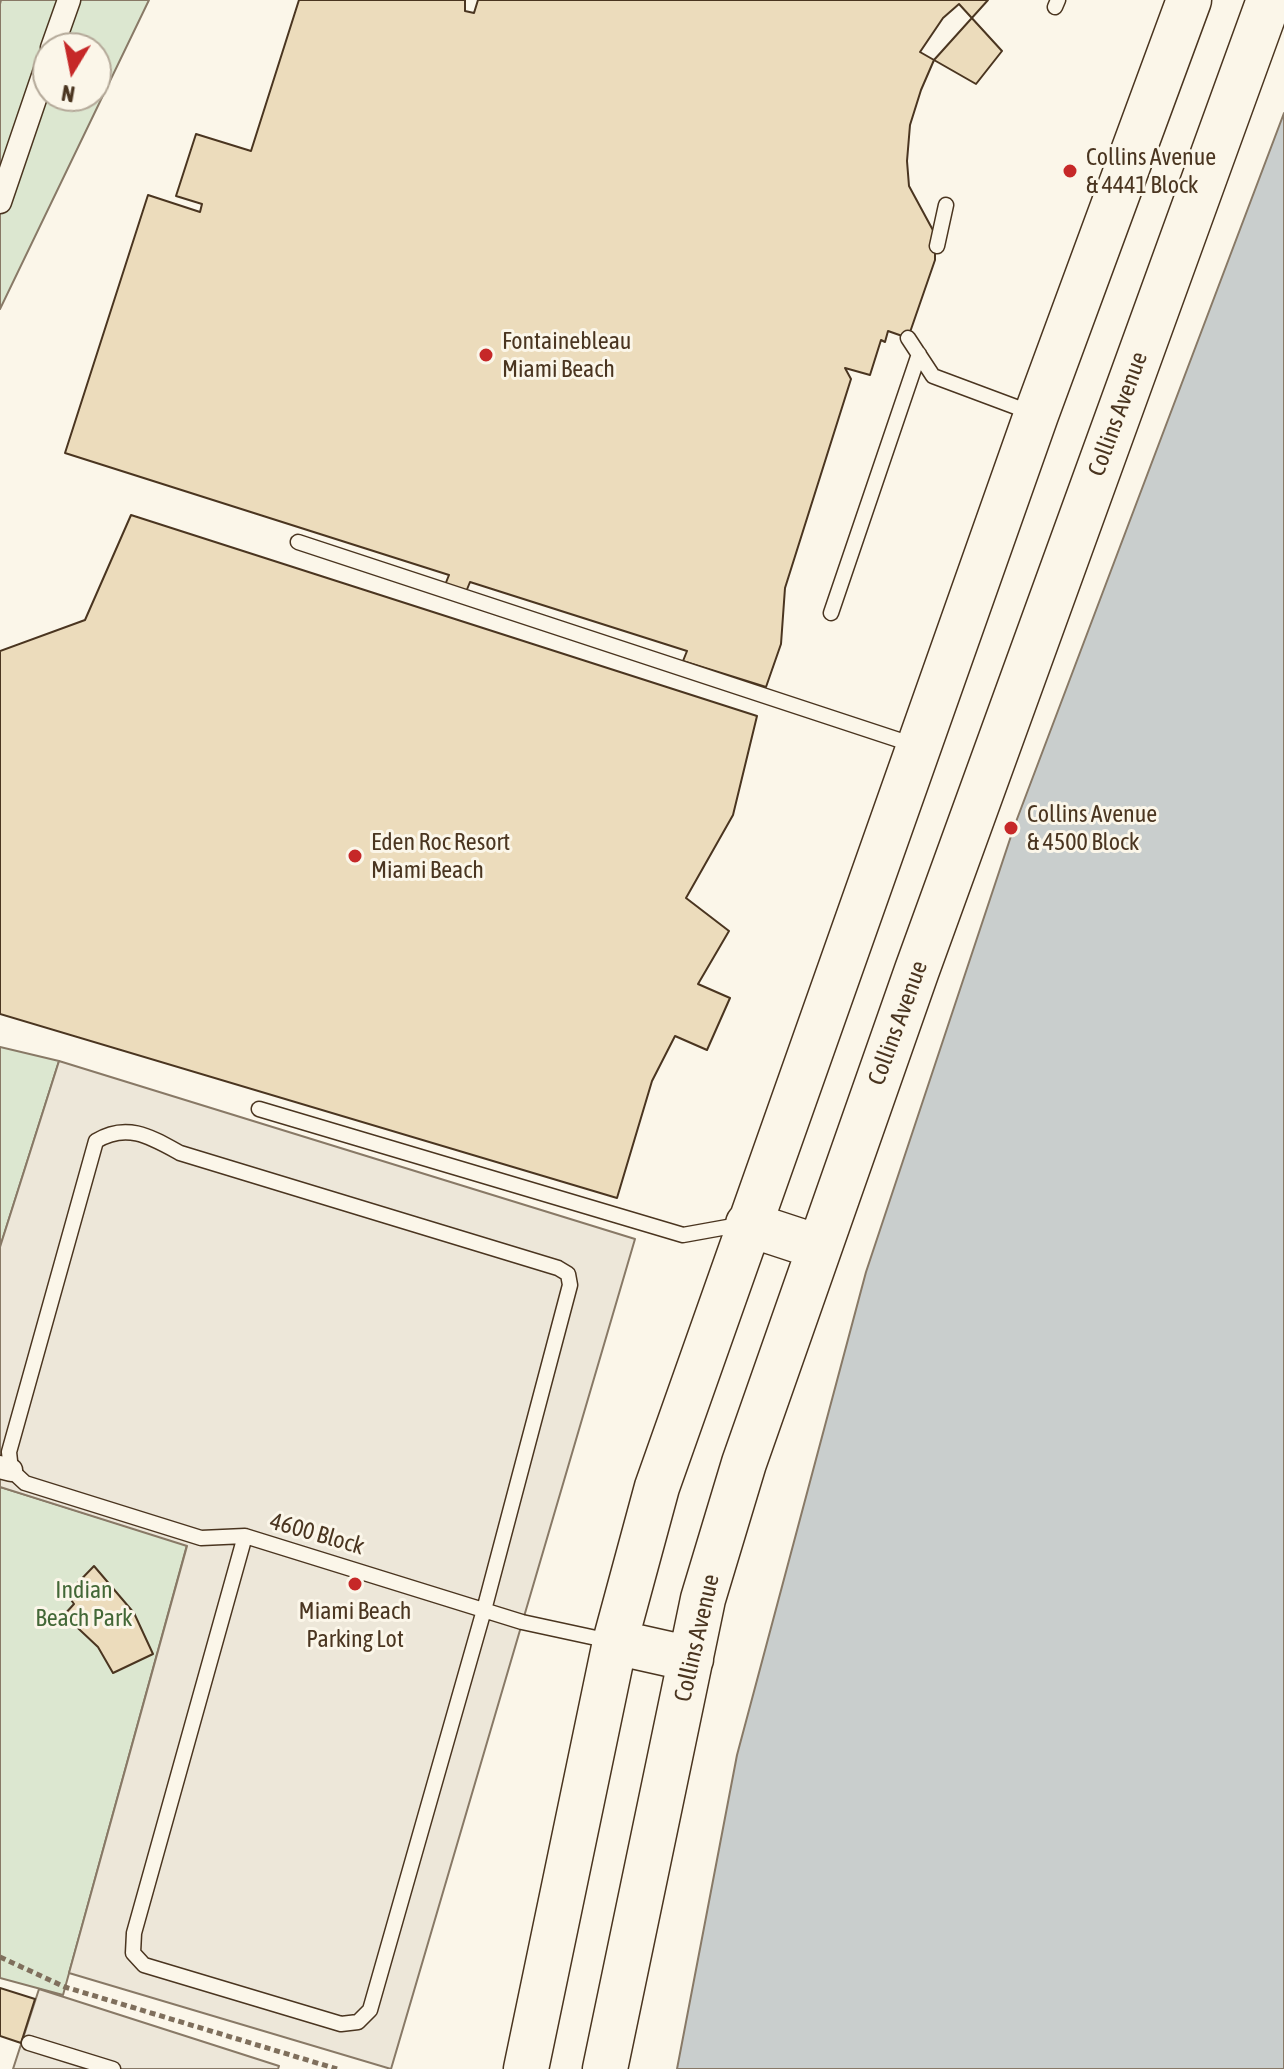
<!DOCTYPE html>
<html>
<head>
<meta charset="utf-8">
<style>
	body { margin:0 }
	#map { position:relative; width:1284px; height:2069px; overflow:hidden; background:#fbf6e9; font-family:"Asap Condensed",sans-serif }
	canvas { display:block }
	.north { position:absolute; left:32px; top:32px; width:80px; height:80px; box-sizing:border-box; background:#fbf6e9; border:2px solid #b4a999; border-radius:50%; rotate:190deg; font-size:22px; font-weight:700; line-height:32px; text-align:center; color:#4a3520 }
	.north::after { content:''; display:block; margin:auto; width:28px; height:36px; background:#c62828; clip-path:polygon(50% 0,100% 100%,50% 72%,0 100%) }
</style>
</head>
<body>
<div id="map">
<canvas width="1284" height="2069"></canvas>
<div class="north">N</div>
</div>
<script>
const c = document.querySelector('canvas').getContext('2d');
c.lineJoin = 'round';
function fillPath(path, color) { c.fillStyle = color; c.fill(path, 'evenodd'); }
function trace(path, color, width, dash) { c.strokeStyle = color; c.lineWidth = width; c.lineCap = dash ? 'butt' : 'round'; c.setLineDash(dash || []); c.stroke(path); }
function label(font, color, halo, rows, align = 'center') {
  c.font = font + ' "Asap Condensed",sans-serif'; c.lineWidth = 6; c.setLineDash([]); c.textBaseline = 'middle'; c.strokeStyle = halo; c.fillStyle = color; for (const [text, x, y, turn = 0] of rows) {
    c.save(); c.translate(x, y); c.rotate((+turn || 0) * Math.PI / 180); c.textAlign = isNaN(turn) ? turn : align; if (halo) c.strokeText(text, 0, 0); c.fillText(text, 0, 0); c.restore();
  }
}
const green = new Path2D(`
	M1,0h148l-149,309v-305zM48,48h48v48h-48z
	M0,1047l59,14 -59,186z
	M0,1487l187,58 -124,450 -63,-17z`);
const parking = new Path2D(`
	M59,1061l576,178 -244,830 -322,-96 118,-427 -187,-59v-240z
	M39,1989l240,77 -1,3h-265z`);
const water = new Path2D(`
	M1284,113v1956h-607l60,-314 129,-483 148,-445z`);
const building = new Path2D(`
	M299,0h166v11l9,2 4,-13h510l-54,60 -13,30 -11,35 -3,36 2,25 26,48v26l-27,78 -20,-7 -3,11 -4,-2 -11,35 -25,-7 6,11 -66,209 -4,56 -15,43 -83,-26 4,-10 -217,-69 -4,10 -21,-7 4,-10 -384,-122 83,-258 52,17 2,-8 -26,-8 20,-62 55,17z
	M959,4l43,47 -26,33 -56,-32 23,-34z
	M131,515l626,201 -24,99 -47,83 43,33 -31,53 32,14 -23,52 -32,-14 -23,45 -35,117 -617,-184v-363l85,-31z
	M94,1566l40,47 19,41 -40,19 -15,-26 -34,-32 10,-11 -7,-10z
	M0,1988l35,11 -14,44 -21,-7z`);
const path = new Path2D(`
	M0,1957l65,30 272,82`);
const service = new Path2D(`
	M1055,7l3,-7
	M937,246l9,-41
	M908,338l25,38 99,37
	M298,542l616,203
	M831,613l88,-259
	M259,1109l424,126 61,-11
	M245,1536l-111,397 -1,20 11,12 197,59 17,-2 12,-12 114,-400 86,-325 -2,-11 -10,-6 -378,-115c-29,-16 -53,-31 -84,-12l-87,311 2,18 14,13 176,55 44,-2 277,86 88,19
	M29,2043l84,26`);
const pedestrian = new Path2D(`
	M52,48l17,-48
	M0,202l48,-141
	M0,1467l11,3`);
const primary = new Path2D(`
	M748,1224l70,23
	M615,1642l76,17
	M526,2069l89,-427 42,-155 379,-1072 153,-415
	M605,2069l98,-470 41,-136 173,-493 352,-970`);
const markers = [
	[1070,171,8,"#c62828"],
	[486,355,8,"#c62828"],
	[1011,828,8,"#c62828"],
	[355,856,8,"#c62828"],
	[355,1584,8,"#c62828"]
];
const poiNames = [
	["Collins Avenue",1086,157],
	["& 4441 Block",1086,185],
	["Fontainebleau",502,341],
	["Miami Beach",502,369],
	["Collins Avenue",1027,814],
	["& 4500 Block",1027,842],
	["Eden Roc Resort",371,842],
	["Miami Beach",371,870],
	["Miami Beach",355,1611,"center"],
	["Parking Lot",355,1639,"center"]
];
const streetNames = [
	["Collins Avenue",1118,414,-70],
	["Collins Avenue",898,1023,-70],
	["4600 Block",317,1534,16],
	["Collins Avenue",697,1638,-77]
];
const parkNames = [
	["Indian",84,1590],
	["Beach Park",84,1618]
];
fillPath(green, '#dce7d0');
trace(green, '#887966', 2);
fillPath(parking, '#ede7d9');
trace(parking, '#887966', 2);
fillPath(water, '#c9cecd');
trace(water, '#887966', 2);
fillPath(building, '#ecdcbc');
trace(building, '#4a3520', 2);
trace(service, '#4a3520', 17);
trace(pedestrian, '#4a3520', 25);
trace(primary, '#4a3520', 47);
trace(path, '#7f6f5c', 5, [6, 4]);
trace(service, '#fbf6e9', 14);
trace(pedestrian, '#fbf6e9', 22);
trace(primary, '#fbf6e9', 44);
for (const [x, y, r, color] of markers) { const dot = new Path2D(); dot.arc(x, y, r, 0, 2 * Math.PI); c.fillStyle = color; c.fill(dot); trace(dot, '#fbf6e9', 3); }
label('24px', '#4a3520', '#fbf6e9', poiNames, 'left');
label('24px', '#4a3520', '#fbf6e9', streetNames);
label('24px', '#436837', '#fbf6e9', parkNames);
</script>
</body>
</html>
